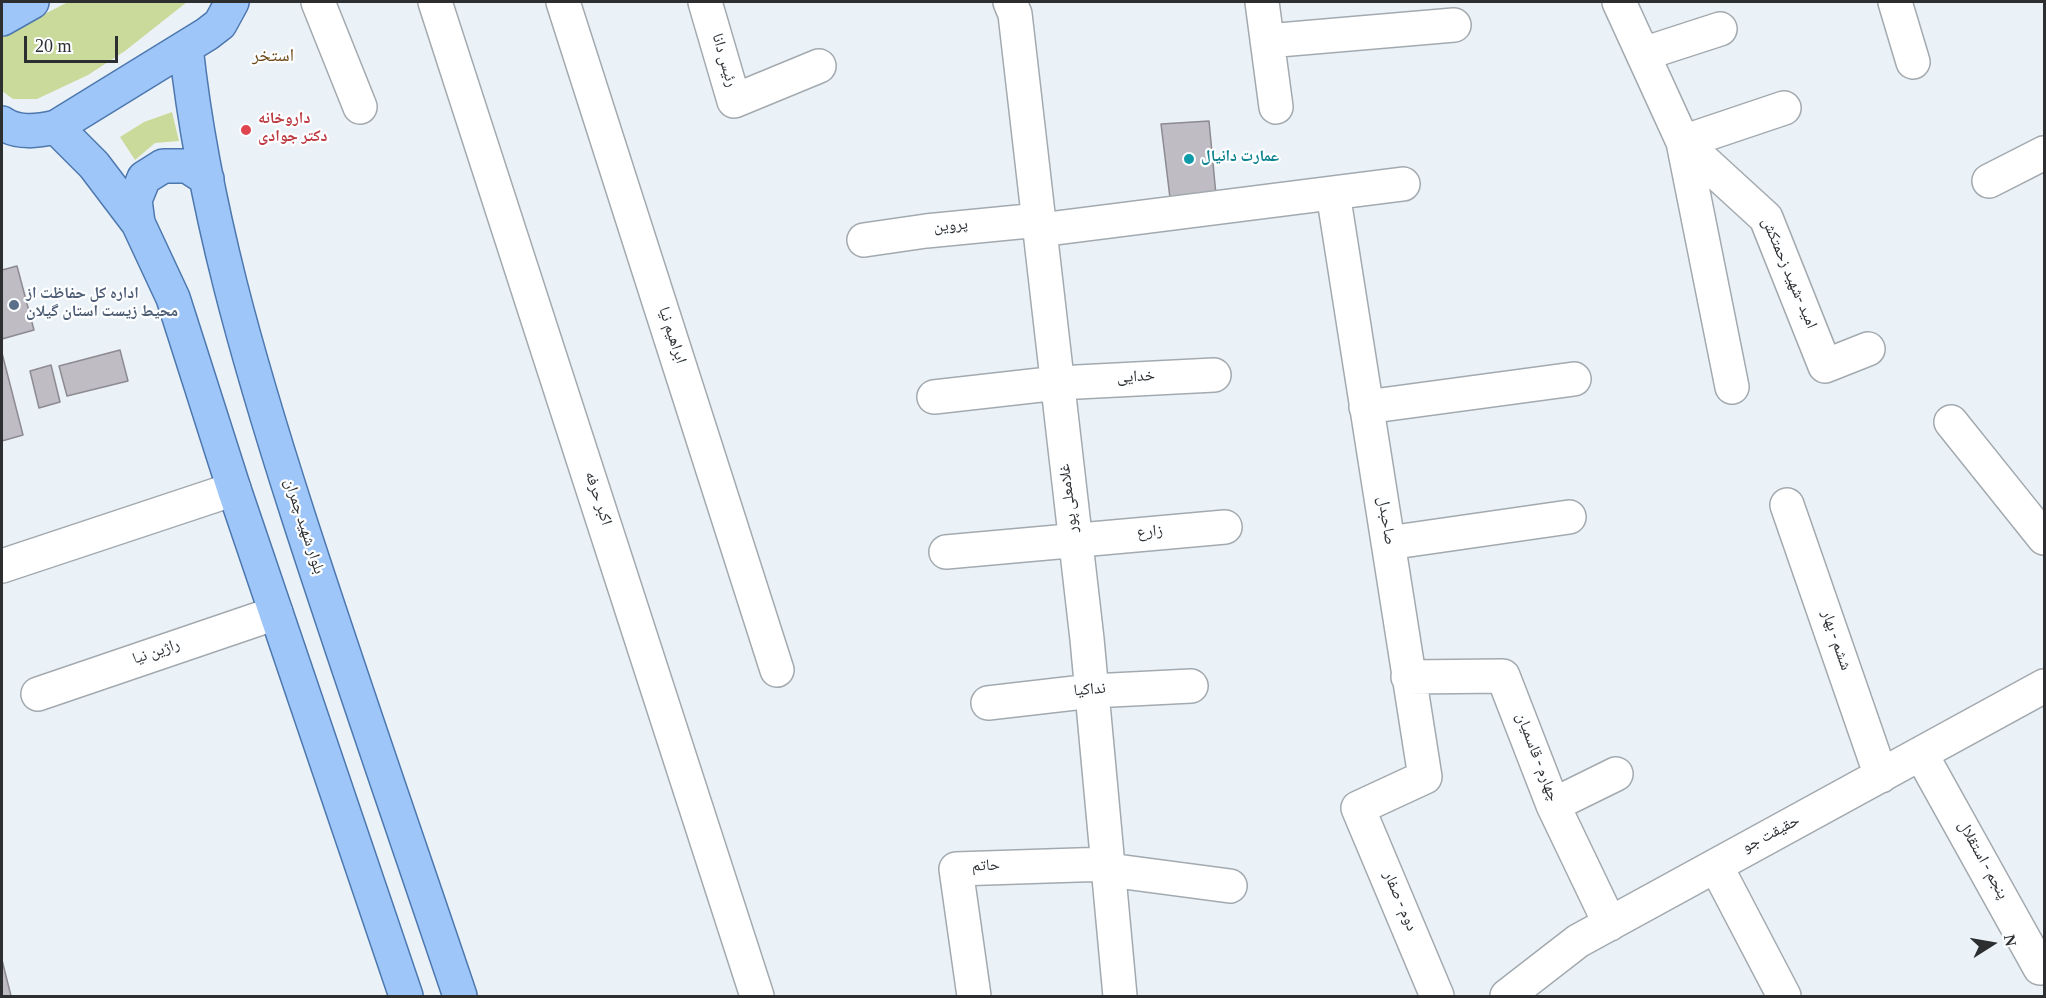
<!DOCTYPE html>
<html>
<head>
<meta charset="utf-8">
<style>
	body { margin:0 }
	#map { position:relative; width:2046px; height:998px; overflow:hidden; background:#ebf2f7; font-family:Georgia,serif }
	canvas { display:block }
	.frame { position:absolute; inset:0; border:3px solid #2c2e30; pointer-events:none }
	.north { position:absolute; left:1962px; top:914px; width:60px; height:60px; -webkit-text-stroke:4px #fdfeff; paint-order:stroke; rotate:79deg; font-size:16px; font-weight:700; line-height:24px; text-align:center; color:#2c2e30 }
	.north::after { content:''; display:block; margin:auto; width:21px; height:27px; background:#2c2e30; clip-path:polygon(50% 0,100% 100%,50% 72%,0 100%) }
	.scale { position:absolute; left:24px; top:36px; width:94px; height:27px; box-sizing:border-box; border:3px solid #2c2e30; border-top:0; padding-left:8px; font-size:18px; line-height:21px; white-space:nowrap; color:#2c2e30; -webkit-text-stroke:4px #fdfeff; paint-order:stroke }
</style>
</head>
<body>
<div id="map">
<canvas width="2046" height="998"></canvas>
<div class="frame"></div>
<div class="north">N</div>
<div class="scale">20 m</div>
</div>
<script>
const c = document.querySelector('canvas').getContext('2d');
c.lineJoin = 'round';
function fillPath(path, color) { c.fillStyle = color; c.fill(path, 'evenodd'); }
function trace(path, color, width, dash) { c.strokeStyle = color; c.lineWidth = width; c.lineCap = dash ? 'butt' : 'round'; c.setLineDash(dash || []); c.stroke(path); }
function label(font, color, halo, rows, align = 'center') {
  c.font = font + ' Georgia,"Noto Naskh Arabic",serif'; c.lineWidth = 4.5; c.setLineDash([]); c.textBaseline = 'middle'; c.strokeStyle = halo; c.fillStyle = color; for (const [text, x, y, turn = 0] of rows) {
    c.save(); c.translate(x, y); c.rotate((+turn || 0) * Math.PI / 180); c.textAlign = isNaN(turn) ? turn : align; if (halo) c.strokeText(text, 0, 0); c.fillText(text, 0, 0); c.restore();
  }
}
const green = new Path2D(`
	M68,2h119l-62,49 -37,24 -51,24h-24l-11,-8v-55z
	M172,112l7,29 -24,2 -20,17 -15,-23 24,-15z`);
const building = new Path2D(`
	M1209,121l7,74 -46,3 -9,-74z
	M17,266l17,64 -32,9v-69z
	M120,350l8,31 -61,15 -8,-30z
	M2,353l21,82 -21,6z
	M51,365l9,37 -21,6 -9,-37z
	M2,960l9,36h-9z`);
const minor = new Path2D(`
	M318,2l42,105
	M435,2l322,994
	M563,2l214,668
	M705,2l29,99 85,-35
	M1010,2l5,12 72,625 33,357
	M1262,2l14,105
	M1619,2l64,140 83,76 59,148 43,-17
	M1895,2l18,60
	M1267,41l187,-16
	M1643,54l77,-25
	M1989,181l55,-28
	M1333,193l92,584 -67,31 79,188
	M1040,230l363,-46
	M864,240l62,-9 113,-11
	M1732,387l-49,-245 101,-34
	M934,397l124,-14 156,-8
	M1366,407l208,-28
	M1951,422l93,116
	M1787,505l94,271
	M1388,543l181,-26
	M946,552l279,-25
	M2,566l232,-77
	M1408,677l95,-1 50,129 57,119
	M38,694l238,-81
	M988,703l104,-12 99,-5
	M1921,754l119,214
	M1553,805l63,-31
	M1716,866l68,130
	M1109,870l121,16
	M974,996l-18,-127 152,-5
	M1507,996l71,-55 466,-255`);
const major = new Path2D(`
	M2,19l30,-17
	M186,47c17,159 63,316 112,468 52,161 108,321 162,481
	M2,123c16,11 36,8 54,4l151,-93 13,-10 12,-22
	M56,127l38,38 44,58 35,75 61,191 172,507
	M138,223l-3,-23 9,-22 19,-12h24l20,13`);
const markers = [
	[246,130,6,"#e0444e"],
	[1189,159,6,"#0f9aa8"],
	[14,305,6,"#5c6f8a"]
];
const streetNames = [
	["رئیس دانا",722,61,74],
	["پروین",951,228,-5],
	["امید -شهید زحمتکش",1787,274,67],
	["ابراهیم نیا",670,336,72],
	["خدایی",1136,379,-3],
	["غلامعلی پور",1071,498,-97],
	["اکبر حرفه",596,499,72],
	["صاحبدل",1384,521,81],
	["بلوار شهید چمران",302,527,72],
	["زارع",1150,534,-5],
	["ششم - بهار",1834,641,71],
	["راژین نیا",157,654,-19],
	["نداکیا",1090,692,-5],
	["چهارم - قاسمیان",1535,758,69],
	["حقیقت جو",1772,836,-28],
	["پنجم - استقلال",1981,861,61],
	["حاتم",986,868,-2],
	["دوم - صفار",1398,902,67]
];
const healthNames = [
	["داروخانه",258,121],
	["دکتر جوادی",258,139]
];
const cultureNames = [
	["عمارت دانیال",1201,159]
];
const serviceNames = [
	["اداره کل حفاظت از",26,296],
	["محیط زیست استان گیلان",26,314]
];
const neighbourhoodNames = [
	["استخر",273,59]
];
fillPath(green, '#c9da9a');
fillPath(building, '#bfbcc3');
trace(building, '#8d8a91', 1.5);
trace(minor, '#a3aaaf', 36);
trace(major, '#4d78af', 36);
trace(minor, '#fff', 33);
trace(major, '#9fc6f8', 33);
for (const [x, y, r, color] of markers) { const dot = new Path2D(); dot.arc(x, y, r, 0, 2 * Math.PI); c.fillStyle = color; c.fill(dot); trace(dot, '#fdfeff', 2); }
label('16px', '#2c2e30', '#fdfeff', streetNames);
label('bold 16px', '#be3a42', '#fdfeff', healthNames, 'left');
label('bold 16px', '#0d838f', '#fdfeff', cultureNames, 'left');
label('bold 16px', '#4e5e75', '#fdfeff', serviceNames, 'left');
label('18px', '#694513', '#fdfeff', neighbourhoodNames);
</script>
</body>
</html>
